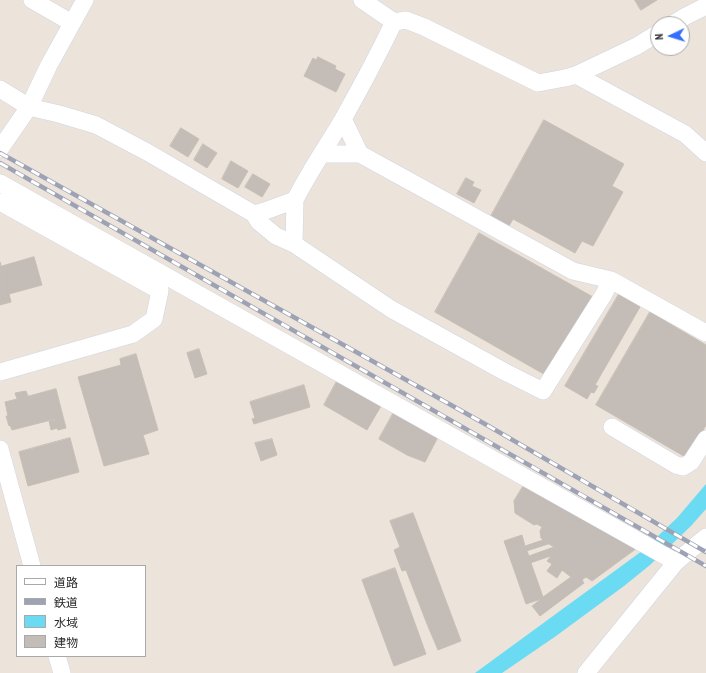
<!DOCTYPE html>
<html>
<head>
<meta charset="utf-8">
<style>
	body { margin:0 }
	#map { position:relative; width:706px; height:673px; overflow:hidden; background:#ece3db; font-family:"PT Sans Narrow","Noto Sans JP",sans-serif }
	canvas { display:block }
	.legend { position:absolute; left:16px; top:565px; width:130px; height:92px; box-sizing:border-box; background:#fff; border:1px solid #a9a9a9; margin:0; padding:5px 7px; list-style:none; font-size:12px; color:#292929 }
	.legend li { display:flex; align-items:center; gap:8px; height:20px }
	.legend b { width:20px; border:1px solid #a9a9a9 }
	.north { position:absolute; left:650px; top:16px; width:40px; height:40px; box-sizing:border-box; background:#fff; border:1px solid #a9a9a9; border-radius:50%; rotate:266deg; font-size:11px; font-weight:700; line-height:16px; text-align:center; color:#292929 }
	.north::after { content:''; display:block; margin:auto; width:14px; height:18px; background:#356fff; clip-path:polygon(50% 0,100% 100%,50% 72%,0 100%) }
</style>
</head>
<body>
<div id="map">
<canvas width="706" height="673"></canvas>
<ul class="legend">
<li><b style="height:5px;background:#fff"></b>道路</li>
<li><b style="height:5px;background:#9da3b4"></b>鉄道</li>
<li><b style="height:11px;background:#6adbf2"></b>水域</li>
<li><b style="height:11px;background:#c4bdb7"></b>建物</li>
</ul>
<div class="north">N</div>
</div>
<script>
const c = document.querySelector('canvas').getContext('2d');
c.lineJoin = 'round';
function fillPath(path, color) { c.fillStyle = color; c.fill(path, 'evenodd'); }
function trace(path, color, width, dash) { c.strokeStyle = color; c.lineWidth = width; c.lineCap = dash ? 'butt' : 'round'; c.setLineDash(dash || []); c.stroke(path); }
const water = new Path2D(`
	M706,484v25l-15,17 -41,39 -26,21 -68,50 -54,37h-27l167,-122 35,-33z`);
const building = new Path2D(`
	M635,0h22l-16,10z
	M318,57l18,9 -1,3 10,5 -9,18 -32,-16 9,-18 3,2z
	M544,120l80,44 -12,22 11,6 -30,54 -11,-5 -7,12 -62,-34 -4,7 -18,-10z
	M181,128l18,11 -11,18 -18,-11z
	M203,144l14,9 -10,15 -13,-8z
	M231,161l17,10 -10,17 -16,-9z
	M253,174l17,10 -8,13 -17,-10z
	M466,178l8,4 -2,4 9,4 -7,13 -17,-9z
	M479,233l114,64 -44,80 -114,-65z
	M34,257l8,28 -33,9 2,8 -11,3v-43l1,4z
	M619,294l21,13 -45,78 3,1 -4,7 -3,-1 -4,7 -22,-13z
	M650,312l56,33v80l-19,33 -91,-53z
	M199,349l8,25 -12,4 -8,-25z
	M136,354l22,76 -15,5 6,19 -45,12 -26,-89 43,-12 -1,-6z
	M337,381l44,25 -14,24 -43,-25z
	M304,385l6,22 -56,17 -2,-5 3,-1 -5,-16z
	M56,389l10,39 -8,2 -1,-2 -6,2 -2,-9 6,-1v-1l-43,11 -2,-5 -1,1 -3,-10h2l-3,-14 12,-3 -2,-6 11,-2 2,5z
	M394,412l44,25 -13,25 -18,-7 -28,-16z
	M70,438l9,34 -51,14 -9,-34z
	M272,439l5,16 -16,6 -6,-18z
	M524,485l113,63 -45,33 -6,-4 -4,3 2,3 -44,33 -8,-10 9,-7 -15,5 -22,-63 18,-6 3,11 18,-6 -2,-2 -1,-7 2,-4 -5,-3 -3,1 -19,-12 -1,-12zM549,544l5,3 -25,9 -2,-5zM551,556l-4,5 5,3 -5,7 10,7 5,-8 9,7 -28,20 -12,-34z
	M413,513l48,128 -23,9 -11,-26 -21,-54 -4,1 -8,-21 6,-3 -10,-26z
	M395,568l31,86 -32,12 -32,-86z`);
const minor = new Path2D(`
	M32,0l40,23
	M362,0l32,22 12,-2 18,7 114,56 27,-5 11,-3 109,59 21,19
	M673,24l13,-8 20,-10
	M576,75l61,-29 21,-13
	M0,89l29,18 30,7 37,11 51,27 107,62 11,-3 30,-11c14,-28 32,-54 48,-81 18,-32 35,-64 51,-97
	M0,149l29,-42 20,-42 36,-65
	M322,154h38
	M0,183l676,379
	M0,202l160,89 -6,28 -21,15 -133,38
	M254,214l5,8 17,14 18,8 97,65 114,63 38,19 61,-97 7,-14 -38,-9 -213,-117 -17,-35
	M294,244l1,-44
	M611,280l95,53
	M612,427l64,38 7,2 8,-5 15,-23
	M0,449l32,117
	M57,656l5,17
	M586,673l90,-111 30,-25`);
const rail = new Path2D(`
	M0,153l485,271 221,128
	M0,163l706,403`);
fillPath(water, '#6adbf2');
fillPath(building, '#c4bdb7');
trace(building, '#c7bfb4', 1);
trace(minor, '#d0d5e3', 18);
trace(minor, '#fff', 17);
trace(rail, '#9da3b4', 4.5);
trace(rail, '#fff', 3, [9]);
</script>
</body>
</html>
